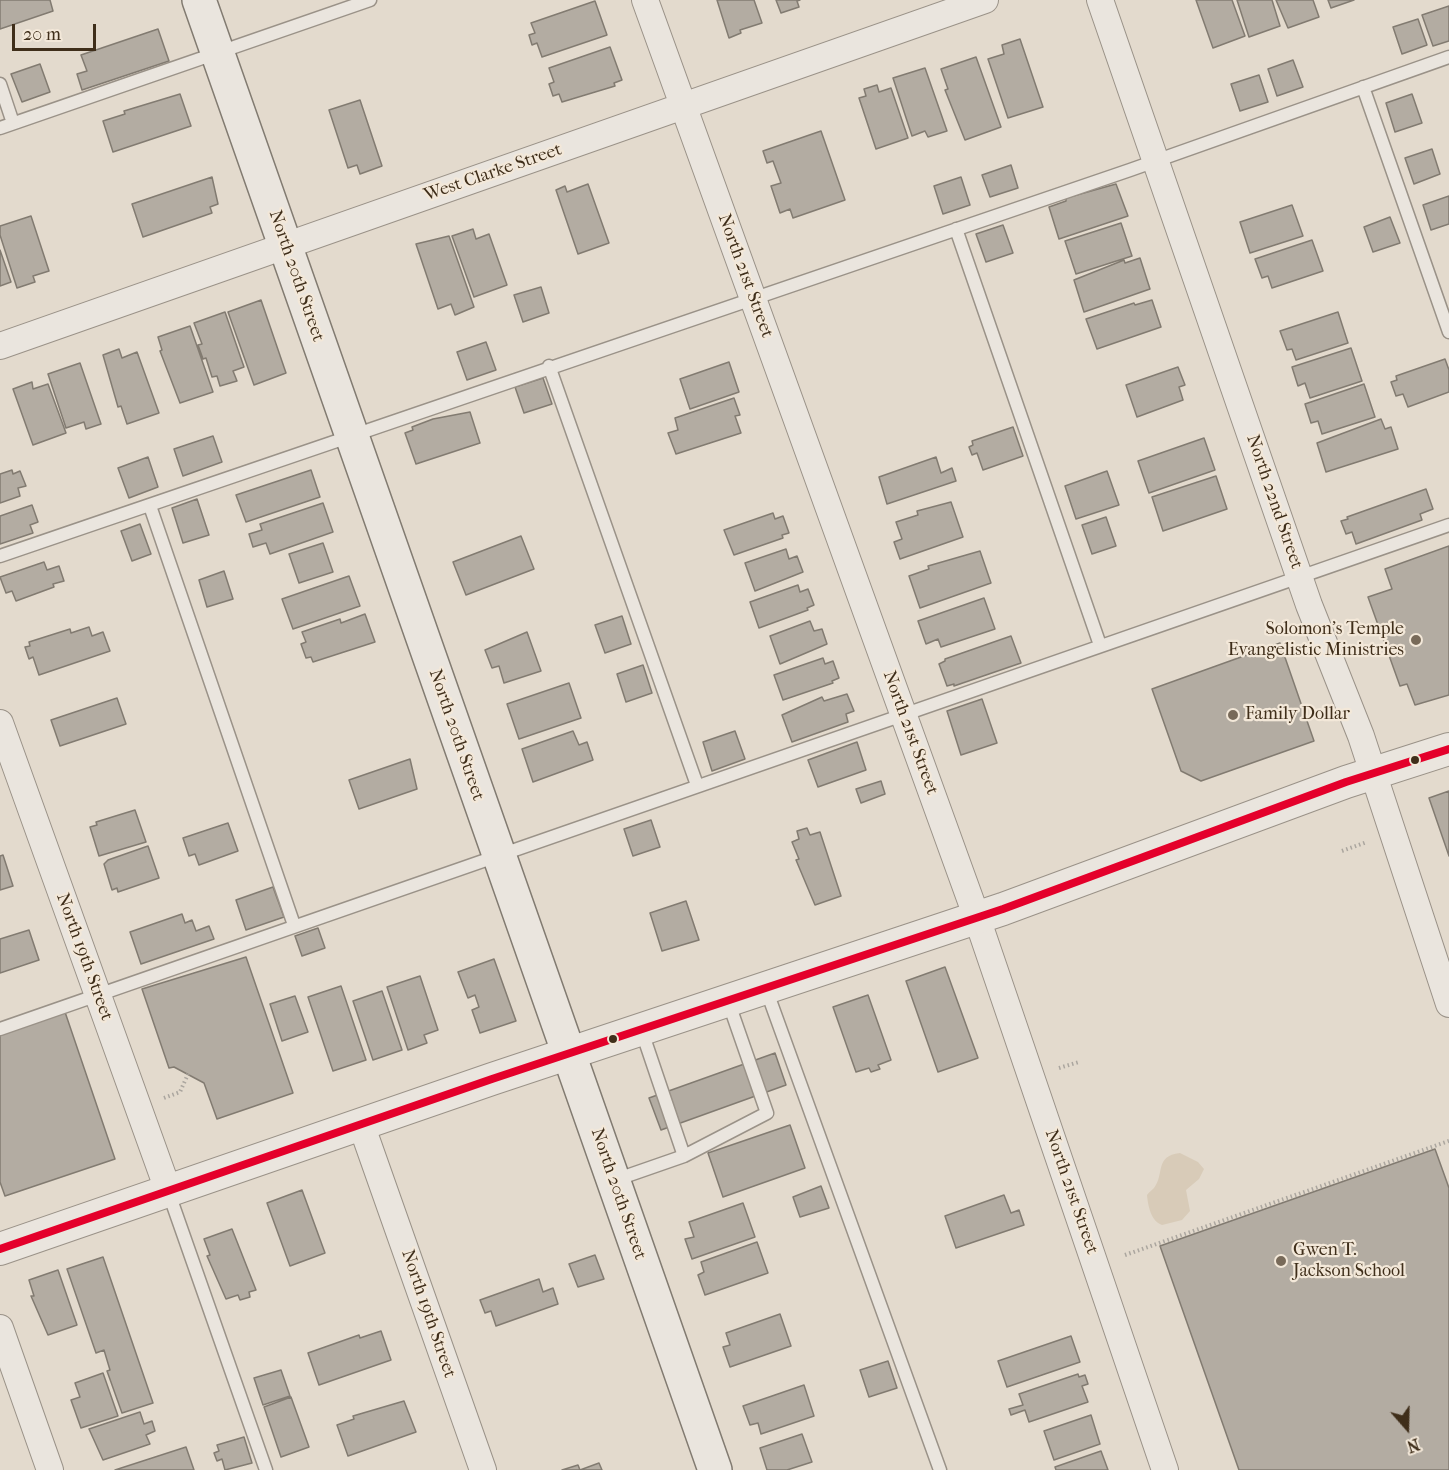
<!DOCTYPE html>
<html>
<head>
<meta charset="utf-8">
<style>
	body { margin:0 }
	#map { position:relative; width:1449px; height:1470px; overflow:hidden; background:#e3dacd; font-family:"IM FELL French Canon",serif }
	canvas { display:block }
	.north { position:absolute; left:1377px; top:1398px; width:60px; height:60px; -webkit-text-stroke:4px #f3e8d9; paint-order:stroke; rotate:160deg; font-size:16px; font-weight:700; line-height:24px; text-align:center; color:#3f2e1a }
	.north::after { content:''; display:block; margin:auto; width:21px; height:27px; background:#3f2e1a; clip-path:polygon(50% 0,100% 100%,50% 72%,0 100%) }
	.scale { position:absolute; left:12px; top:24px; width:84px; height:27px; box-sizing:border-box; border:3px solid #3f2e1a; border-top:0; padding-left:8px; font-size:18px; line-height:21px; white-space:nowrap; color:#3f2e1a; -webkit-text-stroke:4px #f3e8d9; paint-order:stroke }
</style>
</head>
<body>
<div id="map">
<canvas width="1449" height="1470"></canvas>
<div class="north">N</div>
<div class="scale">20 m</div>
</div>
<script>
const c = document.querySelector('canvas').getContext('2d');
c.lineJoin = 'round';
function fillPath(path, color) { c.fillStyle = color; c.fill(path, 'evenodd'); }
function trace(path, color, width, dash) { c.strokeStyle = color; c.lineWidth = width; c.lineCap = dash ? 'butt' : 'round'; c.setLineDash(dash || []); c.stroke(path); }
function label(font, color, halo, rows, align = 'center') {
  c.font = font + ' "IM FELL French Canon",serif'; c.lineWidth = 4.5; c.setLineDash([]); c.textBaseline = 'middle'; c.strokeStyle = halo; c.fillStyle = color; for (const [text, x, y, turn = 0] of rows) {
    c.save(); c.translate(x, y); c.rotate((+turn || 0) * Math.PI / 180); c.textAlign = isNaN(turn) ? turn : align; if (halo) c.strokeText(text, 0, 0); c.fillText(text, 0, 0); c.restore();
  }
}
const green = new Path2D(`
	M1180,1153l18,9 6,7 -5,10 -13,11 4,21 -8,9 -20,5c-11,-4 -14,-19 -15,-30 2,-3 5,-5 7,-7 11,-14 0,-32 26,-35z`);
const building = new Path2D(`
	M0,0h50l3,11 -53,18z
	M717,0h37l8,23 -22,7 1,3 -12,5z
	M776,0h24l-3,1 2,6 -18,6z
	M1196,0h36l13,36 -32,12z
	M1237,0h35l8,26 -31,11z
	M1276,0h37l6,17 -31,11z
	M1328,0h26l-23,8z
	M595,1l12,34 -65,22 -5,-14 -5,2 -3,-10 6,-2 -4,-10z
	M1449,6v35l-16,5 -11,-31z
	M1418,19l9,26 -25,9 -9,-27z
	M158,29l11,32 -87,29 -5,-16 10,-3 -6,-16z
	M1020,39l23,68 -35,11 -20,-59 16,-5 -2,-9z
	M610,47l12,33 -8,3 1,3 -53,16 -3,-8 -6,2 -4,-12 5,-2 -5,-14z
	M976,57l25,70 -36,13 -20,-50 3,-1 -7,-20z
	M1293,60l10,27 -26,9 -9,-27z
	M40,64l10,28 -28,10 -11,-28z
	M925,68l22,63 -19,6 -3,-6 -13,5 -19,-58z
	M1259,75l9,27 -28,9 -9,-27z
	M877,85l2,7 12,-4 17,50 -32,11 -17,-51 7,-2 -2,-7z
	M180,94l11,32 -78,26 -10,-31 22,-7 -1,-3z
	M1412,94l10,29 -27,9 -9,-29z
	M360,100l22,66 -22,8 -3,-9 -9,3 -19,-58z
	M821,131l24,69 -52,18 -3,-9 -10,4 -9,-27 10,-3 -8,-22 -6,2 -4,-12z
	M1432,149l8,25 -26,10 -9,-26z
	M1011,165l7,23 -28,9 -8,-22z
	M212,177l6,27 -8,3 2,6 -69,24 -11,-33z
	M961,177l9,28 -27,9 -9,-28z
	M588,184l21,59 -31,11 -22,-64 9,-4 2,6z
	M1116,184l12,32 -69,23 -10,-32 17,-6v-3z
	M1449,196v28l-18,6 -8,-25z
	M1292,205l11,31 -53,17 -10,-31z
	M31,216l18,55 -16,5 2,6 -18,6 -17,-53v-9z
	M1390,217l10,26 -27,9 -9,-25z
	M1121,223l11,33 -56,18 -11,-33z
	M1003,225l10,28 -27,9 -10,-28z
	M473,229l3,10 13,-5 18,51 -33,12 -22,-61z
	M449,236l25,71 -19,8 -4,-11 -13,5 -22,-65z
	M1312,240l11,31 -51,17 -4,-12 -6,2 -7,-19z
	M0,250l11,32 -11,4z
	M1140,258l10,31 -66,23 -10,-32 50,-20 1,3z
	M541,287l8,26 -26,9 -9,-27z
	M261,300l25,73 -32,12 -26,-73z
	M1152,300l9,27 -64,22 -11,-30 48,-16 1,2z
	M225,312l19,55 -11,4 4,10 -17,5 -3,-10 -5,1 -6,-19 -3,1 -5,-14 4,-1 -8,-21z
	M1338,312l10,31 -52,17 -4,-11 -5,1 -7,-19z
	M190,326l23,66 -33,11 -20,-52 2,-1 -4,-13z
	M486,342l10,28 -29,10 -10,-28z
	M1351,348l11,33 -52,17 -5,-15 -7,3 -6,-19z
	M119,349l3,9 15,-6 22,61 -32,11 -6,-18 -3,1 -15,-52z
	M1445,359l4,11v22l-41,15 -5,-13 -7,2 -5,-14 6,-2 -1,-4z
	M729,362l10,30 -49,17 -10,-30z
	M80,363l21,61 -15,5 -2,-7 -18,6 -18,-54z
	M1178,367l7,18 -6,2 4,13 -46,17 -11,-32z
	M543,378l9,26 -28,9 -9,-26z
	M32,382l1,7 15,-5 18,49 -33,12 -20,-56z
	M1364,384l11,33 -53,17 -4,-13 -7,2 -6,-19z
	M734,398l6,17 -5,1 6,17 -65,21 -8,-21 10,-3 -3,-12z
	M470,412l10,31 -64,21 -11,-31 8,-3 -1,-3 21,-8z
	M1381,419l4,10 6,-2 7,22 -72,23 -9,-29z
	M1013,427l10,29 -40,14 -6,-17 -5,2 -3,-8 4,-2 -1,-4z
	M213,436l9,26 -39,14 -9,-27z
	M1204,438l11,32 -66,23 -11,-32z
	M148,457l10,30 -29,11 -11,-30z
	M936,457l5,16 11,-5 4,13 -69,23 -8,-27z
	M12,470l1,4 7,-3 6,15 -8,2 2,8 -20,7v-29z
	M311,470l9,27 -74,25 -10,-27z
	M1107,471l12,34 -43,14 -11,-33z
	M1216,476l11,33 -64,22 -11,-34z
	M1426,489l7,20 -13,5 2,6 -66,24 -4,-12 -6,2 -5,-13 7,-2 -1,-2z
	M197,499l12,36 -26,8 -11,-35z
	M951,502l12,35 -63,22 -6,-17 8,-3 -6,-17 22,-7 -1,-4z
	M323,503l10,29 -63,22 -4,-11 -13,4 -4,-13 13,-4 -2,-6z
	M32,505l6,17 -8,3 3,8 -33,11v-28z
	M773,513l2,6 8,-3 6,17 -7,2 1,3 -49,17 -10,-25z
	M1106,517l10,29 -24,8 -10,-29z
	M140,524l11,30 -19,7 -11,-30z
	M521,536l13,33 -68,26 -13,-33z
	M323,543l10,29 -34,11 -10,-29z
	M1449,546v149l-34,10 -8,-21 -7,2 -32,-89 24,-8 -7,-20z
	M786,549l3,10 8,-3 6,16 -48,19 -10,-28z
	M980,551l11,32 -71,25 -11,-32 20,-7 -1,-3z
	M44,562l3,8 12,-4 5,15 -11,3 1,3 -38,14 -4,-10 -6,2 -6,-16z
	M224,571l9,28 -26,8 -8,-27z
	M349,576l11,30 -67,23 -11,-30z
	M798,585l2,7 8,-3 6,16 -7,3 1,2 -49,18 -9,-26z
	M984,598l11,31 -54,18 -3,-8 -12,5 -8,-23z
	M365,614l10,28 -62,20 -2,-5 -5,1 -5,-14 5,-2 -4,-10 38,-13 1,4z
	M622,616l9,28 -26,9 -10,-28z
	M810,621l4,10 8,-2 5,15 -47,20 -10,-28z
	M89,627l3,9 11,-4 7,19 -71,24 -6,-18 -4,2 -4,-12 5,-1 -1,-4 41,-13 1,4z
	M527,632l14,39 -37,12 -5,-17 -7,2 -7,-18z
	M1011,636l10,27 -67,23v-2l-7,2 -8,-22 6,-3v-2z
	M1280,643l34,98 -113,40 -20,-10 -29,-82z
	M823,658l2,6 8,-3 6,17 -7,3 1,2 -50,17 -9,-25z
	M643,665l9,28 -26,9 -9,-28z
	M569,683l12,35 -62,21 -12,-35z
	M847,694l7,17 -8,3 2,8 -56,20 -10,-27 40,-18 2,4z
	M117,698l9,26 -66,22 -9,-26z
	M982,699l15,44 -36,12 -14,-44z
	M573,731l6,14 8,-3 6,18 -60,22 -11,-33z
	M735,731l10,28 -33,12 -9,-29z
	M857,742l9,28 -48,17 -10,-27z
	M410,759l7,30 -58,20 -10,-29z
	M881,781l4,13 -24,9 -5,-14z
	M1449,791v65l-20,-58z
	M135,810l11,32 -47,14 -9,-29 7,-2 -1,-3z
	M651,820l9,27 -27,9 -9,-27z
	M228,823l10,28 -39,14 -4,-11 -6,2 -6,-18z
	M807,828l3,7 10,-3 21,64 -26,9 -19,-45 3,-1 -7,-17 7,-3 -2,-8z
	M148,846l11,32 -41,14 -1,-4 -5,2 -8,-26 4,-4z
	M3,855l10,31 -13,4v-34z
	M273,887l11,30 -38,13 -10,-30z
	M686,901l13,39 -37,11 -12,-38z
	M182,914l3,9 7,-3 4,11 13,-5 5,13 -73,25 -11,-32z
	M318,928l7,20 -23,8 -7,-20z
	M29,930l10,30 -39,13v-34z
	M246,957l47,136 -76,26 -13,-36 -30,-16 -5,1 -27,-79z
	M494,959l22,62 -36,12 -8,-23 7,-3 -4,-12 -7,3 -10,-26z
	M945,967l33,91 -40,14 -32,-91z
	M420,976l18,54 -14,5 3,8 -19,7 -21,-63z
	M341,986l25,74 -33,11 -25,-74z
	M382,991l20,59 -29,10 -20,-59z
	M868,995l23,65 -13,5 2,4 -9,3 -2,-4 -13,4 -23,-65z
	M295,996l13,36 -26,9 -12,-37z
	M65,1012l50,147 -110,37 -5,-14v-147z
	M775,1053l11,32 -125,45 -12,-32z
	M790,1125l15,43 -82,29 -15,-44z
	M1435,1149l14,39v282h-210l-79,-224z
	M821,1186l8,22 -29,9 -7,-20z
	M302,1190l23,63 -35,13 -23,-63z
	M1004,1195l7,18 8,-3 5,15 -68,23 -11,-32z
	M743,1203l12,34 -63,22 -7,-20 9,-2 -5,-15z
	M232,1229l24,61 -7,2 1,5 -10,3 -2,-5 -12,4 -19,-43 3,-1 -6,-16z
	M757,1242l11,31 -63,22 -7,-20 6,-3 -3,-10z
	M595,1255l9,24 -26,8 -9,-23z
	M103,1257l50,146 -31,10 -15,-42 3,-1 -6,-20 -8,3 -29,-84z
	M58,1270l19,55 -29,10 -17,-39h3l-5,-16z
	M539,1279l4,13 10,-4 5,16 -62,22 -5,-15 -6,2 -5,-13z
	M780,1314l11,32 -61,21 -7,-20 7,-2 -4,-12z
	M381,1331l10,29 -72,25 -11,-32 51,-18 1,3z
	M1071,1336l9,26 -73,25 -9,-26z
	M888,1361l9,27 -28,9 -9,-27z
	M281,1370l9,26 -27,9 -9,-27z
	M103,1373l15,43 -37,12 -10,-28 9,-3 -5,-14z
	M1078,1374l1,3 6,-2 3,9 -6,2 6,16 -59,20 -4,-12 -14,5 -2,-6 14,-4 -4,-11z
	M804,1385l10,31 -53,18 -3,-11 -8,2 -7,-19z
	M291,1397l18,50 -28,10 -17,-50z
	M404,1401l12,31 -68,24 -11,-31 17,-6 -1,-3z
	M140,1412l4,12 8,-3 3,10 -9,4 4,9 -47,16 -14,-31z
	M1091,1415l9,29 -46,16 -10,-29z
	M802,1434l10,28 -25,8h-20l-7,-22z
	M244,1437l8,26 -27,7 -3,-11 -5,2 -3,-8 5,-2 -2,-6z
	M186,1447l8,23h-79z
	M1101,1451l7,19h-52l-1,-3z
	M599,1463l3,7h-40l16,-5 2,5z`);
const path = new Path2D(`
	M1342,851l25,-9
	M1059,1068l20,-6
	M164,1098l16,-6 8,-18
	M1125,1255l324,-114`);
const service = new Path2D(`
	M0,84l13,39
	M1363,87l86,245
	M0,128l370,-128
	M956,229l144,416
	M549,366l148,419
	M150,506l144,419
	M0,556l1130,-386 319,-113
	M766,989l174,481
	M0,1029l1449,-504
	M641,1029l43,127
	M615,1180l69,-24 83,-43 -39,-112
	M168,1191l98,279`);
const minor = new Path2D(`
	M645,0l332,918 188,552
	M1100,0l209,605 52,131 88,268
	M0,346l985,-346
	M0,723l168,467
	M361,1124l122,346
	M0,1328l50,142`);
const tertiary = new Path2D(`
	M0,1249l492,-170 511,-170 343,-127 103,-33`);
const secondary = new Path2D(`
	M199,0l516,1470`);
const bus1 = new Path2D(`
	M0,1249l492,-170 511,-170 343,-127 103,-33`);
const markers = [
	[1416,640,6,"#786a59"],
	[1233,715,6,"#786a59"],
	[1415,760,5,"#3f2e1a"],
	[613,1039,5,"#3f2e1a"],
	[1281,1261,6,"#786a59"]
];
const streetNames = [
	["West Clarke Street",493,173,-19],
	["North 20th Street",296,276,71],
	["North 21st Street",745,276,70],
	["North 22nd Street",1274,502,71],
	["North 21st Street",910,733,70],
	["North 20th Street",456,735,71],
	["North 19th Street",84,957,70],
	["North 21st Street",1071,1192,71],
	["North 20th Street",618,1194,71],
	["North 19th Street",428,1314,71]
];
const poiNames = [
	["Solomon's Temple",1404,630,"right"],
	["Evangelistic Ministries",1404,651,"right"],
	["Family Dollar",1245,715],
	["Gwen T.",1293,1251],
	["Jackson School",1293,1272]
];
fillPath(green, '#d8cbb8');
fillPath(building, '#b3aca2');
trace(building, '#827b71', 1.5);
trace(service, '#9a9288', 15);
trace(minor, '#9a9288', 28);
trace(tertiary, '#9a9288', 34);
trace(secondary, '#827b71', 36);
trace(path, '#aba69f', 4, [1.5, 3]);
trace(service, '#eae5de', 12);
trace(minor, '#eae5de', 26);
trace(tertiary, '#eae5de', 32);
trace(secondary, '#eae5de', 33);
trace(bus1, '#e4002b', 8);
for (const [x, y, r, color] of markers) { const dot = new Path2D(); dot.arc(x, y, r, 0, 2 * Math.PI); c.fillStyle = color; c.fill(dot); trace(dot, '#f3e8d9', 2); }
label('18px', '#3f2e1a', '#f3e8d9', streetNames);
label('18px', '#3f2e1a', '#f3e8d9', poiNames, 'left');
</script>
</body>
</html>
